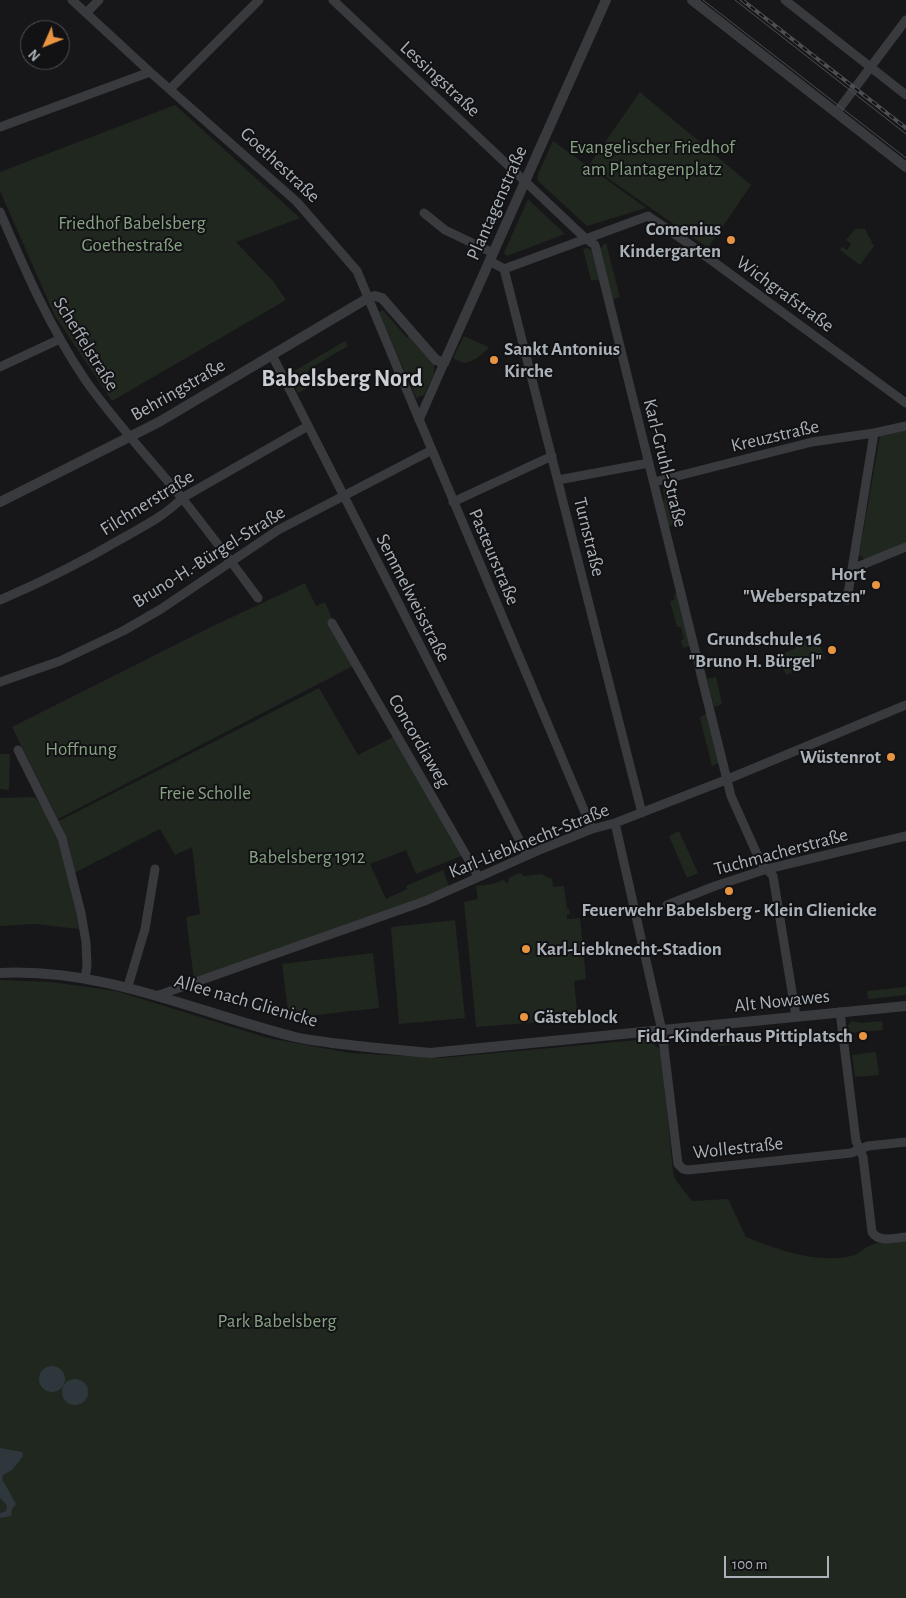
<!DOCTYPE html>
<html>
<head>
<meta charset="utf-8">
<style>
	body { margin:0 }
	#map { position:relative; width:906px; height:1598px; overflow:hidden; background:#171719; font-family:"Alegreya Sans",sans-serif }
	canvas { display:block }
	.north { position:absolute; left:20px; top:20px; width:50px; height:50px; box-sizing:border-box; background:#121214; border:1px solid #4f5256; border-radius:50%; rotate:226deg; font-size:14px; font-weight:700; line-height:20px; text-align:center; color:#aab1b8 }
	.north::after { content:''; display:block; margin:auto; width:18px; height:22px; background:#e89441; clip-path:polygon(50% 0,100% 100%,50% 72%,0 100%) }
	.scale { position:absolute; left:724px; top:1556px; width:105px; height:22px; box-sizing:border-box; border:2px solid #aab1b8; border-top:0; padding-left:6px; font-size:15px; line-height:18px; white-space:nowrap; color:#aab1b8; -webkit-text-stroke:4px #121214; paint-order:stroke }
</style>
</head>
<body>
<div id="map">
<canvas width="906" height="1598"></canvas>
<div class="north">N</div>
<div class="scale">100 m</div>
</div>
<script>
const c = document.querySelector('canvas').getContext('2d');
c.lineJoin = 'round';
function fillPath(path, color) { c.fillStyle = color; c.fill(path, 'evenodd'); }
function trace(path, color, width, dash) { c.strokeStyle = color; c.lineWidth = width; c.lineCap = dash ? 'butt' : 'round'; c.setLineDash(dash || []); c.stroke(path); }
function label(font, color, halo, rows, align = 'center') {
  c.font = font + ' "Alegreya Sans",sans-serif'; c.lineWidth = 4; c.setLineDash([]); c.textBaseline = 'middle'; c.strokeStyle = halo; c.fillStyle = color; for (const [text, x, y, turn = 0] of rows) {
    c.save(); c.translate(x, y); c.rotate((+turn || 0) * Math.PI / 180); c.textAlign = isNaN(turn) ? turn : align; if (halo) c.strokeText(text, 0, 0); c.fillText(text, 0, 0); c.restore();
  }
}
const green = new Path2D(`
	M640,92l111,93 -43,63 -119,-83z
	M175,105l125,113 -64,24 37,39 13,19 -174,101 -57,-85 -55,-125v-19z
	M553,141l93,67 -59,18 -49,-45v-7z
	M528,199l37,35 -58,22 -3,-3z
	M855,229h10l9,17 -14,19 -20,-15 2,-3 5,3 4,-6 -5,-4z
	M606,243l14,54 -9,3 -12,-51z
	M588,248l4,3 7,29h-8l-8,-31z
	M383,310l24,28 2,-3 25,29v10l-10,21 -8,3 -37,-86z
	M464,336l22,10 3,2 -14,12 -1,-1c-8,6 -13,4 -21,-1z
	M345,341l3,5 -39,23 -2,6 6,10 -15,8 -4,-8 5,-3 -5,-11z
	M906,430v114l-41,16 -6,-5 21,-119z
	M666,486h2l9,38 -9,2 -6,-25 3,-1 -2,-10z
	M305,583l11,23 9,-4 28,64 -295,153 -46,-92 203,-102z
	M674,594h3l13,52 -7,2 -2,-8 3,-1 -3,-12h-4l-7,-26 5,-1z
	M816,636l9,22 -39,17 -9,-19 19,-8 -2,-4z
	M716,677l6,27 -8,3 -7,-28z
	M319,688l39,67 37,-19 69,119 -48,19 -10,-24 -36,14 16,35 21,-10 -1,-3 37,-16 7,19 -256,91 -8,-63 14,-3 -8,-67 -17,8 -15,-26 -86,44 -6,-31 -9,-21z
	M708,712l12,51 -8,3 -12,-48z
	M0,754h10l-1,36 -9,-1z
	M32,797l4,1 22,36 17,69 4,26 -45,-5 -34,2v-128z
	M679,831l19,42 -11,5 -18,-42z
	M520,873l4,3 17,-2 11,5 1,8 11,-1 3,23h2l1,5 -3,1v4l13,-1 6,61 -12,2 4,38 -102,8 -12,-125 14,-3 -2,-13 16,-2 12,-4 2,3 3,-1 -1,-4z
	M455,920l10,98 -66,6 -8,-97z
	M373,953l6,55 -90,10 -7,-54z
	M0,980l51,2 65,9 152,47 82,15 91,5 208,-19 12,12 12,121 2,7 17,22 36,-2 18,38c33,13 70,27 105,19 8,-1 13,-9 20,-11 11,-4 24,-3 35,-4v357h-906z
	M906,987v8l-38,4 -1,-8z
	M851,1021l10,2 21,-2 1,9 -34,3 -1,-7z
	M752,1033l1,10 -35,3 -1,-10z
	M876,1052l3,23 -24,2 -3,-22z`);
const water = new Path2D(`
	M39 1379a13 13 0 1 1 26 0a13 13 0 1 1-26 0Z
	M62 1392a13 13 0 1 1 26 0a13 13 0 1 1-26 0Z
	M0,1448l22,4 1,4 -11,14 -9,5 -1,4 14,25 -4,5 -1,7 -11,2v-5l6,-2 1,-6 -7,-7z`);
const minor = new Path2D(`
	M72,0l78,72 147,130 60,69 48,115 187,443
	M333,0l252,238 10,7 136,551 30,67 12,13 23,140
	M785,0l121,95
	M86,13l13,-13
	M170,89l89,-89
	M836,113l70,-93
	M0,127l150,-55
	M0,212c25,58 50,116 86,169 29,41 64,78 96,117 26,33 51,66 76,100
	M424,213l21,17 48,23
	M490,261l14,8 144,-53 44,30 214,157
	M504,269l138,544
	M272,355l255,500
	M0,367l60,-28
	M419,420l25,-57
	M558,480l91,-17
	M654,482l158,-40 62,-9 32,-7
	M453,502l99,-46
	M852,569l54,-22
	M0,600c42,-18 82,-38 121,-61 21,-12 44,-23 61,-41l126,-72
	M847,600l27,-167
	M332,623l146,253
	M0,682l60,-21 63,-30 38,-22 117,-79 154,-80
	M18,750l44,88 19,75 5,29 1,24 -2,12
	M615,823l47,208 16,133 5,5 5,1 163,-17 17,-7 38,-4
	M667,905l48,-19 52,-17 139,-33
	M128,986l17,-57 10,-60
	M159,995l266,-94 117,-52 50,-20 23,-6 113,-44 178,-74
	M840,1012l16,129 7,16 9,75c7,11 22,6 34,5`);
const tertiary = new Path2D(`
	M692,0l214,167
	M0,502l159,-80 209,-124 7,-2 7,2 54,62 8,3 162,-363
	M0,973c106,-5 195,39 295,64 12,3 25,4 37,6 33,4 65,7 98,10l476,-47`);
const tram = new Path2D(`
	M703,0l203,158
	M735,0l171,134`);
const rail = new Path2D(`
	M742,0l164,128`);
const markers = [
	[731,240,5,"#e89441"],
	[494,360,5,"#e89441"],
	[876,585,5,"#e89441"],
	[832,650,5,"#e89441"],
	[891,757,5,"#e89441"],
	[729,891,5,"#e89441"],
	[526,949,5,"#e89441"],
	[524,1017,5,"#e89441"],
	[863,1036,5,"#e89441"]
];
const streetNames = [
	["Lessingstraße",440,79,43],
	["Goethestraße",280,165,43],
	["Plantagenstraße",497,203,-66],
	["Wichgrafstraße",785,294,36],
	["Scheffelstraße",86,344,58],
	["Behringstraße",178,390,-30],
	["Kreuzstraße",775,436,-13],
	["Karl-Gruhl-Straße",665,463,76],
	["Filchnerstraße",147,503,-32],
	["Turnstraße",589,537,76],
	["Bruno-H.-Bürgel-Straße",209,557,-32],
	["Pasteurstraße",494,557,67],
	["Semmelweisstraße",413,598,63],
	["Concordiaweg",419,741,60],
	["Karl-Liebknecht-Straße",529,841,-22],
	["Tuchmacherstraße",781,852,-15],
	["Allee nach Glienicke",246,1001,16],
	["Alt Nowawes",782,1001,-6],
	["Wollestraße",738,1148,-6]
];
const parkNames = [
	["Evangelischer Friedhof",652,147],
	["am Plantagenplatz",652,169],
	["Friedhof Babelsberg",132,223],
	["Goethestraße",132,245],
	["Hoffnung",81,749],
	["Freie Scholle",205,793],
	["Babelsberg 1912",307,857],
	["Park Babelsberg",277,1321]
];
const poiNames = [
	["Comenius",721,229],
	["Kindergarten",721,251],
	["Sankt Antonius",504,349,"left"],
	["Kirche",504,371,"left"],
	["Hort",866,574],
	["\"Weberspatzen\"",866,596],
	["Grundschule 16",822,639],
	["\"Bruno H. Bürgel\"",822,661],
	["Wüstenrot",881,757],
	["Feuerwehr Babelsberg - Klein Glienicke",729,910,"center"],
	["Karl-Liebknecht-Stadion",536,949,"left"],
	["Gästeblock",534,1017,"left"],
	["FidL-Kinderhaus Pittiplatsch",853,1036]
];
const districtNames = [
	["Babelsberg Nord",342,379]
];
fillPath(green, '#20271f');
fillPath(water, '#2e383c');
trace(minor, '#383a3e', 9);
trace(tertiary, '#383a3e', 10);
trace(tram, '#4c4e53', 1);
trace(rail, '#4c4e53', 4);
trace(rail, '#121214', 2, [5.5]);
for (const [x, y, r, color] of markers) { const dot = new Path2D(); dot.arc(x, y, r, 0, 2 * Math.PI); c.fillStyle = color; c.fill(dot); trace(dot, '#121214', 2); }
label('19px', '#aab1b8', '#121214', streetNames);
label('19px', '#86a282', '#121214', parkNames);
label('bold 19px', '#aab1b8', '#121214', poiNames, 'right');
label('bold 24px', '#cbcfd4', '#121214', districtNames);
</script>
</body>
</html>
